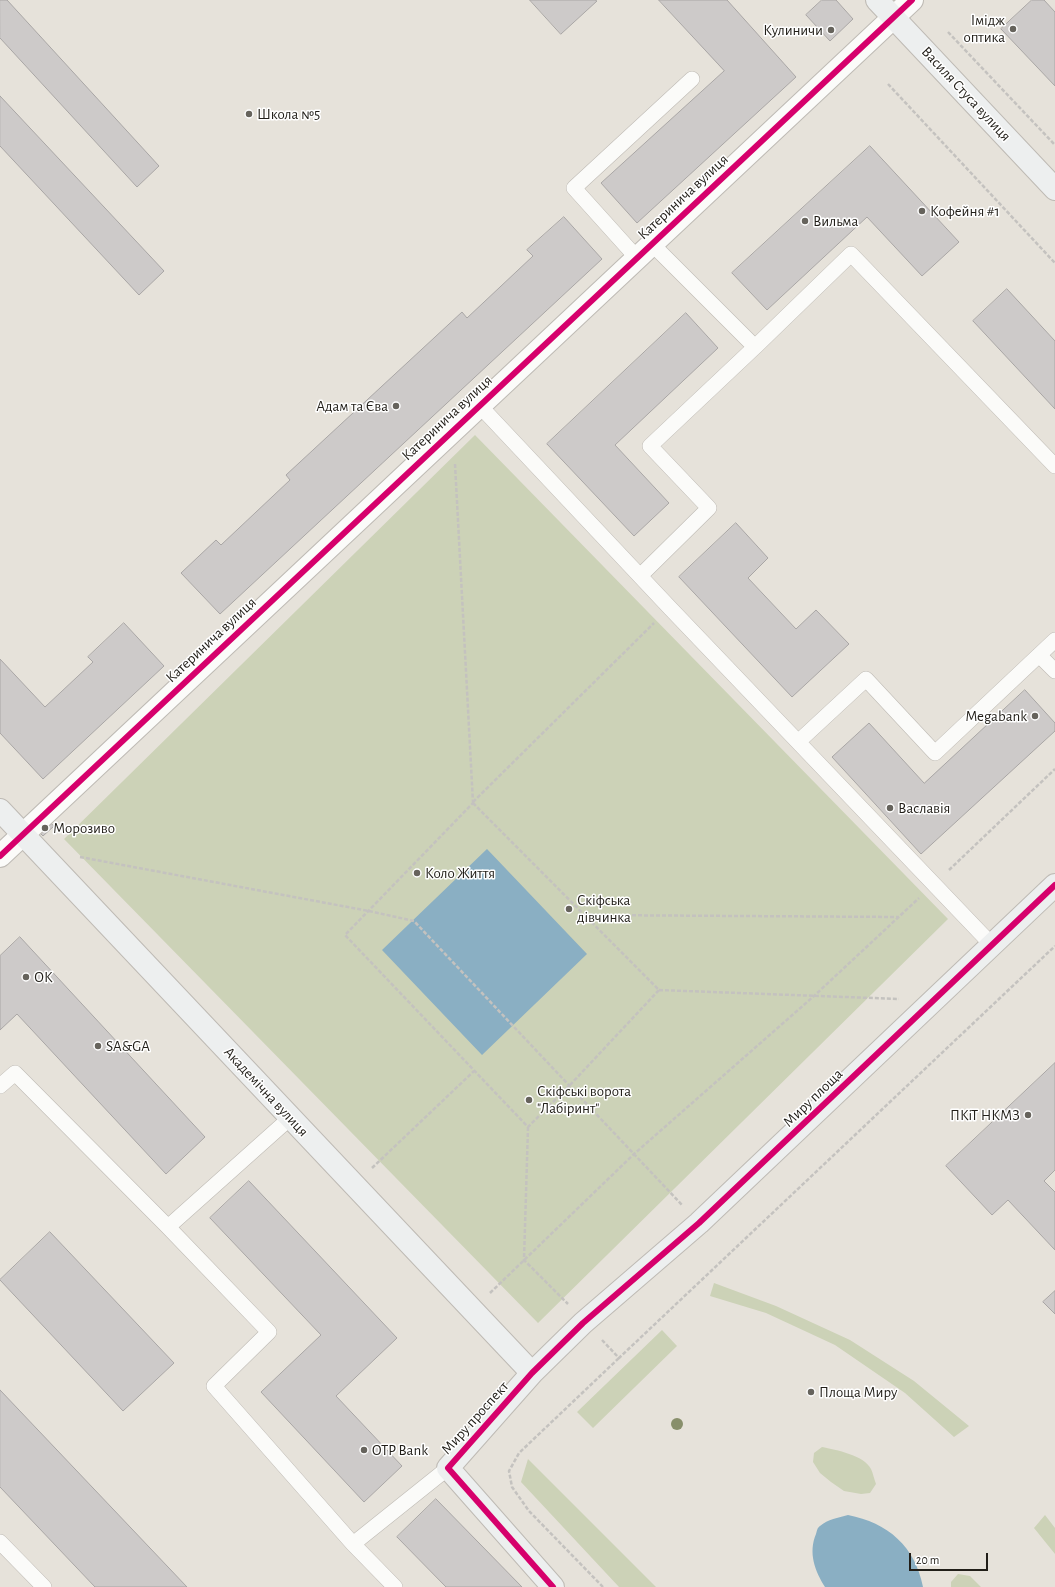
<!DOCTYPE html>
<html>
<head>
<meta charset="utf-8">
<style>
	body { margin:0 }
	#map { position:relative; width:1055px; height:1587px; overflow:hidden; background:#e6e2da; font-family:"Alegreya Sans",sans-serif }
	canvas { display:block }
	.scale { position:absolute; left:909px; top:1553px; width:79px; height:18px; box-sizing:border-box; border:2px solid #211e18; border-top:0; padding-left:5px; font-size:12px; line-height:14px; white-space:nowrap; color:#211e18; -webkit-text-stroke:3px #fff; paint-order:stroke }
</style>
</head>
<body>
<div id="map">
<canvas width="1055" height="1587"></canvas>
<div class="scale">20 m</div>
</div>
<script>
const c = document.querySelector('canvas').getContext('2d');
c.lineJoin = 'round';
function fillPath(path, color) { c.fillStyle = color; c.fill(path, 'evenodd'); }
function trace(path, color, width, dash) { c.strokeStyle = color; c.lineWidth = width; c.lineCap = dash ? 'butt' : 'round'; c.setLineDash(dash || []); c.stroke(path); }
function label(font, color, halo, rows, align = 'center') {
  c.font = font + ' "Alegreya Sans",sans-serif'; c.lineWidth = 3; c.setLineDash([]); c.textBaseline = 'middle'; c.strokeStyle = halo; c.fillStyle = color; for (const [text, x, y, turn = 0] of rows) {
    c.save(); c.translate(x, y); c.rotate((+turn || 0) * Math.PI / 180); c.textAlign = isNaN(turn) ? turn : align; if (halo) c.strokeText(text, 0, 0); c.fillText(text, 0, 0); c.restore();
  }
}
const green = new Path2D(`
	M475,435l473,484 -410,404 -474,-484z
	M714,1283l62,23 74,34 64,41 55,45 -15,11 -49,-44 -70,-48 -69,-32 -56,-17z
	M662,1330l15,16 -84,82 -16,-16z
	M822,1447c14,3 42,8 49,22 2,4 3,10 5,15l-6,9 -9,1 -17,-3 -13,-9 -11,-9 -7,-11 1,-9z
	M528,1459l128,128h-37l-98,-105z
	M1045,1515l10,13v26l-21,-26z
	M958,1574l12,2 11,11h-30v-5z`);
const water = new Path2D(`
	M487,849l100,105 -105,101 -100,-105z
	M848,1515c40,8 67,31 75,72h-98c-10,-16 -17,-34 -9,-53 1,-3 1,-6 4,-8 8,-7 18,-8 28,-11z`);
const building = new Path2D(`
	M0,0h7l152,166 -22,21 -137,-149z
	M530,0h65l2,1 -36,33z
	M659,0h68l69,77 -159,146 -36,-40 123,-112z
	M822,0h14l17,19 -23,22 -24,-26z
	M1032,0h12l11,12v74l-54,-57z
	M0,96l164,175 -25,24 -139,-149z
	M870,146l89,96 -37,34 -55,-59 -100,93 -35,-37z
	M564,217l38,42 -382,355 -39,-41 35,-33 5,5 69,-65 -4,-5 176,-163 5,6 66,-62 -6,-6z
	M1007,289l48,52v68l-82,-88z
	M686,313l32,35 -103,97 54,58 -35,33 -87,-92z
	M736,523l32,35 -20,20 48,51 20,-19 33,34 -57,53 -113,-120z
	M124,623l40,43 -121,113 -43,-46v-74l45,48 48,-45 -5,-5z
	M1025,690l30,33v8l-134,123 -89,-97 37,-34 55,60z
	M47,820l7,6 -11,10 -6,-6z
	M20,937l185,200 -39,37 -149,-160 -17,16v-74z
	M1055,1063v107l-11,11 11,11v58l-47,-50 -16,15 -46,-49z
	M249,1181l148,157 -61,58 66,70 -38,36 -103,-110 60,-57 -111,-117z
	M50,1232l124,131 -51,48 -123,-131z
	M1055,1291v23l-12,-12z
	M0,1390l187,197h-92l-95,-100z
	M436,1499l86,88h-76l-49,-50z`);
const path = new Path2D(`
	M948,32l107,113
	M888,84l167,179
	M455,464l18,339
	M473,802l181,-179
	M473,803l186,187 -89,95 -42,42 -183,-192z
	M80,857l289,54 45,10 269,285
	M949,870l106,-101
	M584,915l315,2
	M659,990l240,9
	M528,1127l-4,133 44,44
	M372,1168l102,-97
	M490,1293l144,-139 180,-158 105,-98
	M602,1340l17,18 436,-412
	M603,1587l-74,-76 -17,-24 -3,-16 10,-18 100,-95`);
const lane = new Path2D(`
	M637,258l-63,-70 118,-109
	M755,347l96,-93 204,212
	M480,406l190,202 322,337
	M640,576l69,-68 -59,-62 105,-99 -103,-103
	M1039,655l16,16
	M798,742l68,-63 69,74 120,-113
	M0,1086l15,-13 153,154 101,105 -55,54 139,158
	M168,1227l122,-109
	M0,1542l44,45
	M395,1587l-42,-43 95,-76`);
const street = new Path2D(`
	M0,856l912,-856`);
const secondary = new Path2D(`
	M877,0l178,189
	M0,810l532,563
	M553,1587l-105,-119 84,-95 51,-50 116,-100 356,-338`);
const cycleway = new Path2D(`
	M0,856l912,-856
	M553,1587l-105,-119 84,-95 51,-50 116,-100 356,-338`);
const trees = [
	[677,1424]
];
const markers = [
	[1013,29,4,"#66635c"],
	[831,30,4,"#66635c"],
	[249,114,4,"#66635c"],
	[922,211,4,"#66635c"],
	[805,221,4,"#66635c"],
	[396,406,4,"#66635c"],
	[1035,716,4,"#66635c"],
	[890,808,4,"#66635c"],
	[45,828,4,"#66635c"],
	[417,873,4,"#66635c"],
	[569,909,4,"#66635c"],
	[26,977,4,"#66635c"],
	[98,1046,4,"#66635c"],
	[529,1100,4,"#66635c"],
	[1028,1115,4,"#66635c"],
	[811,1392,4,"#66635c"],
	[364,1450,4,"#66635c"]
];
const poiNames = [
	["Імідж",1005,20,"right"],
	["оптика",1005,37,"right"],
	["Кулиничи",823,30,"right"],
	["Школа №5",257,114],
	["Кофейня #1",930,211],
	["Вильма",813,221],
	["Адам та Єва",388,406,"right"],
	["Megabank",1027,716,"right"],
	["Ваславія",898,808],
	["Морозиво",53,828],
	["Коло Життя",425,873],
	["Скіфська",577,900],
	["дівчинка",577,917],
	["ОК",34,977],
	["SA&GA",106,1046],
	["Скіфські ворота",537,1091],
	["\"Лабіринт\"",537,1108],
	["ПКіТ НКМЗ",1020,1115,"right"],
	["Площа Миру",819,1392],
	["OTP Bank",372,1450]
];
const streetNames = [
	["Василя Стуса вулиця",966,94,47],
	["Катеринича вулиця",683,197,-43],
	["Катеринича вулиця",447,418,-43],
	["Катеринича вулиця",211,640,-43],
	["Академічна вулиця",266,1092,47],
	["Миру площа",813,1098,-44],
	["Миру проспект",475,1418,-48]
];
fillPath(green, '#ccd2b7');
fillPath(water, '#8aafc3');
fillPath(building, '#cdcac9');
trace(building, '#a9a6a5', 1);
trace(lane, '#bebab4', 16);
trace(street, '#bebab4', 24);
trace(secondary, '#bebab4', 24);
trace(path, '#c4c2bf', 2.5, [4, 2]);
trace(lane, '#fbfbf9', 15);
trace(street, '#fbfbf9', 22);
trace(secondary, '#edefef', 22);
trace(cycleway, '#d6006c', 6);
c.fillStyle = '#888f6b';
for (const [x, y] of trees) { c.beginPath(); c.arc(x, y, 6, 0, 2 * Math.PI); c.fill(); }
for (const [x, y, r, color] of markers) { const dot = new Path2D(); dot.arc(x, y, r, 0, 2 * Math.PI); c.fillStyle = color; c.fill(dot); trace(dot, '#fff', 1.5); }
label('15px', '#211e18', '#fff', poiNames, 'left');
label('15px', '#211e18', '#fff', streetNames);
</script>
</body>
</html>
